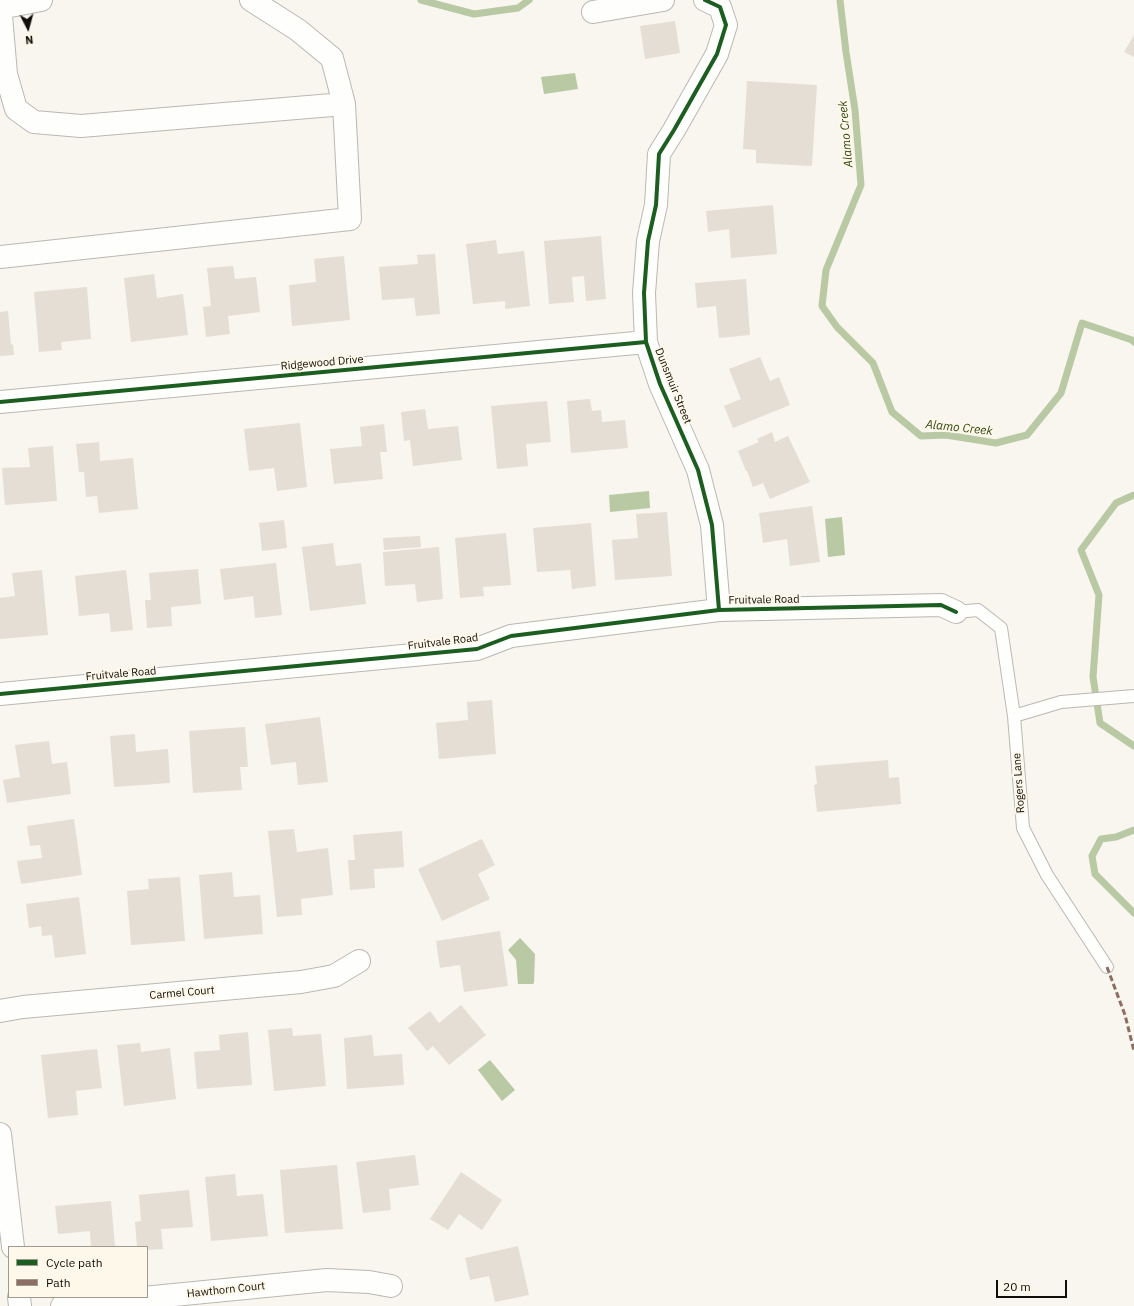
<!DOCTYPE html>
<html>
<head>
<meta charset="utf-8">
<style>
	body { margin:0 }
	#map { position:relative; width:1134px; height:1306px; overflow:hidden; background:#f8f6ee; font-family:"IBM Plex Sans",sans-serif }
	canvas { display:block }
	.legend { position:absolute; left:8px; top:1246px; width:140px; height:52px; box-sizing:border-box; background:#fdf8e9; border:1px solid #9e9a8f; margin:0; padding:5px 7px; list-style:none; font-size:12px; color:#100e09 }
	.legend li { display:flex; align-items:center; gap:8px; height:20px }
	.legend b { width:20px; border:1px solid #9e9a8f }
	.north { position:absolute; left:8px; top:8px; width:40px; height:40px; -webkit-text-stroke:3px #fdf8e9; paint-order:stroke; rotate:174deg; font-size:11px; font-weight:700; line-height:16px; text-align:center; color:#100e09 }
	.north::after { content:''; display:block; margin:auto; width:14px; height:18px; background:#100e09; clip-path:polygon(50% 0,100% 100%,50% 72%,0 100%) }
	.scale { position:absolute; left:996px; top:1280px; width:71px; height:18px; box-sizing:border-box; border:2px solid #100e09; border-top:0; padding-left:5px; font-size:12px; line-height:14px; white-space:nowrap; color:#100e09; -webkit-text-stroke:3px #fdf8e9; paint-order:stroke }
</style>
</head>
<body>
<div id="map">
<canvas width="1134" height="1306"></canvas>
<ul class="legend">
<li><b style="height:5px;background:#1b5e20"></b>Cycle path</li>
<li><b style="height:5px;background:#8d6e63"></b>Path</li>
</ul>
<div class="north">N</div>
<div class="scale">20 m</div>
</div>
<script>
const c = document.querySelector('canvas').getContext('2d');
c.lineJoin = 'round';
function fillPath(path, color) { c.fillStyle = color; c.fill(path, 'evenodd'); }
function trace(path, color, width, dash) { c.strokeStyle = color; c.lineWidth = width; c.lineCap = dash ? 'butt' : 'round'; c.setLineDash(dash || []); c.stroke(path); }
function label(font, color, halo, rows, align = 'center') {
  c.font = font + ' "IBM Plex Sans",sans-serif'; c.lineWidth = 4; c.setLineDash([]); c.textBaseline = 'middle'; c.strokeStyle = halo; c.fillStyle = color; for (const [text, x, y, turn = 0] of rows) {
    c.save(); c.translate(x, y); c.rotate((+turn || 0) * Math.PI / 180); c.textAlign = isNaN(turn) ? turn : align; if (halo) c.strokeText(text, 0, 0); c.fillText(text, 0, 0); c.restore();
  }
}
const water = new Path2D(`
	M575,73l3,16 -34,5 -3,-17z
	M649,491l1,17 -40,4 -1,-17z
	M842,517l3,38 -17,2 -3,-38z
	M520,938l15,16 -1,29 -1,1h-15l-2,-24 -8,-10z
	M490,1060l25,30 -13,11 -24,-31z`);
const stream = new Path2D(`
	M421,0l53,14 44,-6 11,-8
	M840,0l6,52 9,58 6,75 -35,85 -4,36 15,21 36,36 19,49 29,24 25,-1 50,8 31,-8 34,-42 21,-70 50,17 2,2
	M1134,495l-18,8 -35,47 18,45 -6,82 7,46 34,23
	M1134,830l-18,7 -15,2 -9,17 3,18 39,39`);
const building = new Path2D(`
	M675,21l5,32 -35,6 -5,-33z
	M1134,35v22l-10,-5z
	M747,81l70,4 -5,81 -56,-3v-13l-13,-1z
	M773,205l4,49 -46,4 -2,-29 -21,3 -2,-21z
	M601,236l5,63 -20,2 -2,-25 -12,1 2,25 -25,2 -5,-63z
	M496,240l2,14 26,-3 6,55 -25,3v-8l-32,3 -7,-60z
	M435,254l5,60 -24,2 -2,-18 -32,2 -3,-33 39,-3 -1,-9z
	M344,256l6,64 -58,6 -3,-41 27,-3 -2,-23z
	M233,266l2,13 21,-2 4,35 -32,4 2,18 -24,3 -3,-30 8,-1 -4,-38z
	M154,274l3,24 26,-4 5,41 -57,7 -7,-64z
	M746,279l4,56 -31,3 -3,-32 -19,2 -2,-25z
	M87,287l4,52 -30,3 1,8 -23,2 -5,-60z
	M8,311l3,34 2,-1 1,11 -14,1v-44z
	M760,357l10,24 9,-4 11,28 -57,23 -9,-22 17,-7 -12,-30z
	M590,399l2,12 9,-1 1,12 23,-2 3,28 -57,5 -4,-52z
	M547,401l4,41 -25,2 2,22 -31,3 -6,-63z
	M425,409l3,20 30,-3 4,34 -49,6 -3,-26 -6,1 -3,-29z
	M300,423l7,64 -30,4 -3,-23 -25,3 -5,-42z
	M384,424l3,28h-7l3,27 -49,5 -4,-35 32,-3 -2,-19z
	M772,432l3,10 13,-6 22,46 -40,17 -7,-16 -10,4 -6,-16h-1l-8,-20 21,-9 -2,-3z
	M99,442l1,19 33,-3 5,51 -39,4 -2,-17 -11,1 -2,-25h-5l-3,-28z
	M53,446l4,55 -52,4 -3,-37 28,-1 -2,-19z
	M812,506l8,56 -30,4 -3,-27 -24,4 -4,-30z
	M667,512l5,64 -57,4 -3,-40 26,-2 -2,-24z
	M284,520l3,28 -25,3 -3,-28z
	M591,523l5,63 -24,3 -2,-19 -33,2 -4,-44z
	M506,533l5,52 -28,2 1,9 -24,2 -5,-60z
	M420,536l1,11 -37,3 -1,-12z
	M333,543l3,23 25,-3 5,41 -56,7 -8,-64z
	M439,547l4,52 -26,3 -2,-18 -30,2 -2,-34z
	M276,563l6,52 -27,3 -2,-22 -29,4 -4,-31z
	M198,569l3,35 -30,3 1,19 -25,2 -2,-28h6l-2,-27z
	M42,570l6,65 -48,4v-41l15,-2 -3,-23z
	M126,570l7,60 -22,2 -2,-19 -30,3 -4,-40z
	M492,700l4,54 -57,5 -3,-36 32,-3 -1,-18z
	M320,717l8,65 -30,3 -2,-23 -25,3 -6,-41z
	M245,727l3,40h-8l2,23 -49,3 -4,-62z
	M135,734l1,18 32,-3 2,34 -56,4 -4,-51z
	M49,741l3,23 15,-2 4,32 -64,9 -4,-23 17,-3 -5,-32z
	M888,760l1,18 10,-1 2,27 -84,8 -3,-27 3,-1 -2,-18z
	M74,819l8,56 -61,9 -4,-23 25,-3 -2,-13 -10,1 -3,-20z
	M294,829l3,23 31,-4 5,47 -32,4 1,16 -25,2 -9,-86z
	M402,831l2,36 -30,2 1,19 -25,2 -2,-30h7l-2,-25z
	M482,839l13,26 -17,9 12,25 -48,22 -24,-52z
	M232,872l2,25 26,-2 3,39 -59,5 -5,-64z
	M180,877l5,64 -54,4 -4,-54 22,-2 -1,-10z
	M79,897l7,57 -31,4 -3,-23 -10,1 -1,-10 -12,2 -3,-24z
	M500,931l8,55 -44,6 -4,-27 -20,3 -4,-27z
	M461,1005l25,30 -37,30 -16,-19 -6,5 -19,-23 22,-17 9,12z
	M292,1028l1,8 28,-2 5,52 -52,5 -6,-61z
	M248,1032l4,53 -55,4 -3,-37 26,-2 -1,-15z
	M372,1035l2,21 28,-2 2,31 -57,4 -3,-51z
	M140,1043l1,9 29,-4 6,51 -52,7 -7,-61z
	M97,1049l5,39 -26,3 2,24 -30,3 -7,-63z
	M415,1155l4,30 -30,4 2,21 -28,3 -7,-51z
	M337,1165l6,64 -58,4 -5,-63z
	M461,1172l41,28 -20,30 -23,-16 -11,16 -18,-11z
	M235,1174l2,22 26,-2 5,42 -57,5 -6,-64z
	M189,1190l4,37 -32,2 2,20 -16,1v-3h-10l-2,-25 6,-1 -2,-26z
	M111,1201l4,46h-24l-1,-16 -32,3 -3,-28z
	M518,1246l11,49 -34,7 -6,-26 -19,4 -5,-22z`);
const service = new Path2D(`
	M956,612l22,-2 23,18 13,88 9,112 24,47 60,92
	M1014,716l47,-14 73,-6`);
const minor = new Path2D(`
	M705,0l15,7 6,18 -9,29 -43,76 -15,24 -3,51 -8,36 -4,52 2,49 14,42 38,86 14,55 7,85
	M0,4l6,70 10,35 18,13 47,4 263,-22 -12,-46 -34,-28 -47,-30
	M0,8l41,-8
	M593,12l70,-12
	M0,257l350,-38 -6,-115
	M0,402l646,-60
	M0,1011l23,-4 278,-25 33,-6 25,-15
	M0,1134l13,113
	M19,1297l1,9
	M62,1306l265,-26 42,2 22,4`);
const tertiary = new Path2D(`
	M0,694l477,-45 34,-13 208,-26 222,-5 15,7`);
const quiet = new Path2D(`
	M1107,967l18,48 9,36`);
const cycleway = new Path2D(`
	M705,0l15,7 6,18 -9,29 -43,76 -15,24 -3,51 -8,36 -4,52 2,49 14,42 38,86 14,55 7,85
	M0,402l646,-60
	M0,694l477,-45 34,-13 208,-26 222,-5 15,7`);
const streetNames = [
	["Ridgewood Drive",322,363,-5],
	["Dunsmuir Street",673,386,68],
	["Fruitvale Road",764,600,-1],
	["Fruitvale Road",443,642,-7],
	["Fruitvale Road",121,674,-5],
	["Rogers Lane",1019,783,-94],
	["Carmel Court",182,993,-5],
	["Hawthorn Court",226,1290,-6]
];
const waterNames = [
	["Alamo Creek",846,134,-95],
	["Alamo Creek",959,428,6]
];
fillPath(water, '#b8c9a4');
trace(stream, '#b8c9a4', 7);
fillPath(building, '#e5ded4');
trace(service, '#bab8b2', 14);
trace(minor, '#bab8b2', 24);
trace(tertiary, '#bab8b2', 24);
trace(service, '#fefefc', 12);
trace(minor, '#fefefc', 22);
trace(tertiary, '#fefefc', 22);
trace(quiet, '#8d6e63', 3, [6, 3]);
trace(cycleway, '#1b5e20', 4);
label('11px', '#100e09', '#fdf8e9', streetNames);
label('italic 12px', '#2e4510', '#fdf8e9', waterNames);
</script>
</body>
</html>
